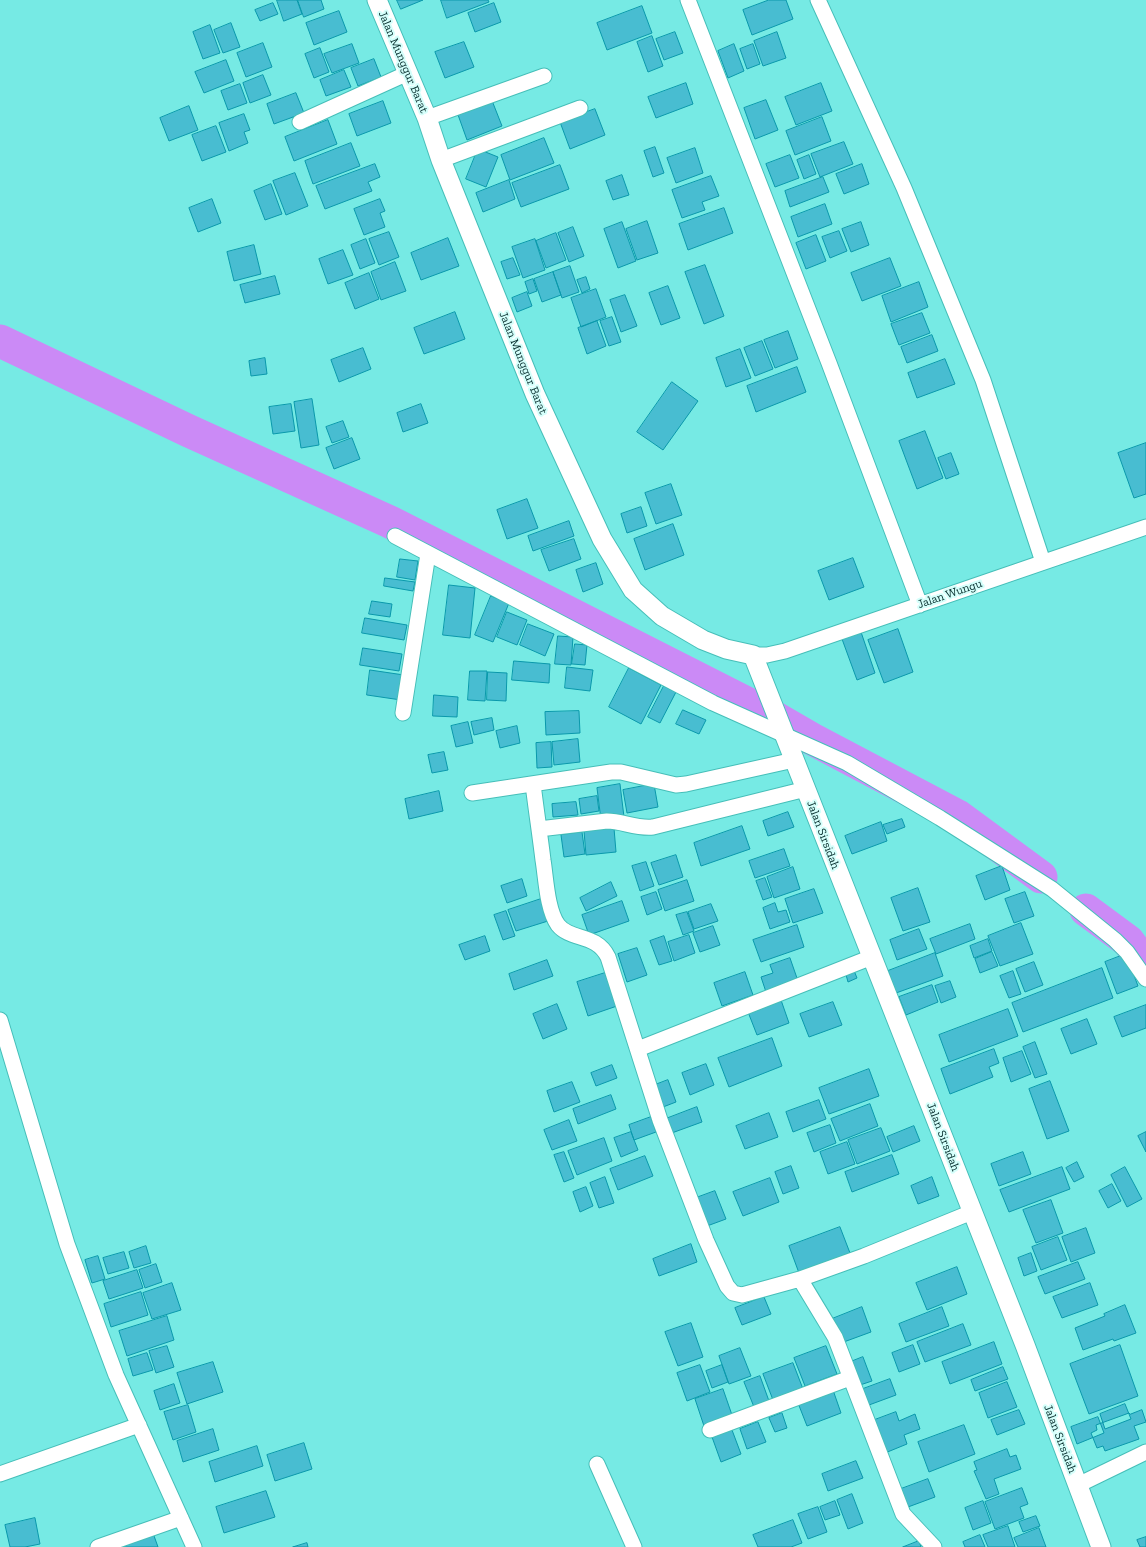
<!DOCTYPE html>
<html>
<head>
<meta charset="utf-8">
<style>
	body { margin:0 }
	canvas { display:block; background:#76eae4 }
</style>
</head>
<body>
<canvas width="1146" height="1547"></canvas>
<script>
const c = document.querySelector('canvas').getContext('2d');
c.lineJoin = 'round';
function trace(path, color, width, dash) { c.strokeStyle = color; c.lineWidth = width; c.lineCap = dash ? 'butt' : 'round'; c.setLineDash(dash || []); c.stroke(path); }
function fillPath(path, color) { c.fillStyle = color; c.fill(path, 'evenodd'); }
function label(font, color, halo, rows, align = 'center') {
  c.font = font + ' "Zilla Slab",serif'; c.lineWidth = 4; c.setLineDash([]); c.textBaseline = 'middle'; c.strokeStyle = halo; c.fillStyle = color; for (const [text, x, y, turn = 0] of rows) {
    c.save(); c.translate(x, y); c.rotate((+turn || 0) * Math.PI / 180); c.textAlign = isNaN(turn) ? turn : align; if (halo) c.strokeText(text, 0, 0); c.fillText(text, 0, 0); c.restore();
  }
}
const river = new Path2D(`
	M0,341l189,90 201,91 384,195 38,22 146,77 83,61
	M1086,910l42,31 18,24`);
const building = new Path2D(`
	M277,0h20l5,14 -18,7z
	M298,0h23l3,9 -20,8z
	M397,0h26l-22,9z
	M441,0h47l1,2 -42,16z
	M769,0h17l7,19 -41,16 -9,-25z
	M273,3l5,11 -18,7 -5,-11z
	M494,3l7,19 -26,10 -7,-19z
	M642,6l10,27 -45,17 -10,-27z
	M339,11l8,21 -33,13 -8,-22z
	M231,23l9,24 -17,6 -9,-23z
	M210,25l10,28 -17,6 -10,-27z
	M675,32l8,21 -19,7 -8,-21z
	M777,32l9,26 -23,8 -9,-25z
	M652,36l11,30 -15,6 -11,-30z
	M464,42l10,25 -29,11 -10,-26z
	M263,43l9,24 -26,10 -9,-24z
	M352,44l7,19 -27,10 -8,-19z
	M734,44l10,27 -16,7 -10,-27z
	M753,44l7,20 -13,5 -7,-20z
	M320,48l9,24 -15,6 -9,-24z
	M374,59l7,18 -23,9 -7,-18z
	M226,60l8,21 -30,12 -9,-21z
	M344,70l7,17 -25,9 -6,-16z
	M263,75l8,20 -21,8 -7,-20z
	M686,83l7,21 -37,14 -8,-21z
	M821,83l11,28 -36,14 -11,-28z
	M240,84l7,19 -19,7 -7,-19z
	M296,93l8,20 -30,11 -7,-20z
	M491,98l11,28 -35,14 -10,-28z
	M766,100l12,30 -23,9 -11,-31z
	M383,101l8,22 -34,13 -8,-22z
	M189,106l9,24 -29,11 -9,-23z
	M595,109l10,26 -35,14 -10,-27z
	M244,114l6,16 -6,2 4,11 -19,8 -10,-28z
	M822,117l9,24 -36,14 -9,-24z
	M328,120l9,24 -43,17 -9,-24z
	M216,126l10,26 -24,9 -10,-26z
	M544,138l10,25 -44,17 -9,-25z
	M844,142l9,22 -33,13 -9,-23z
	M351,143l9,23 -47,18 -8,-23z
	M655,147l9,26 -11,4 -9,-26z
	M695,148l8,25 -27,10 -9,-25z
	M478,149l20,8 -12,30 -20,-8z
	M790,155l9,23 -24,9 -9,-23z
	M809,155l7,19 -12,5 -7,-19z
	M375,164l5,13 -12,5 4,9 -47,18 -9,-23z
	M862,164l7,20 -25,10 -8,-20z
	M560,165l9,24 -48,18 -9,-24z
	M295,173l13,33 -22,9 -13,-34z
	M622,175l7,20 -16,5 -7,-19z
	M711,176l8,20 -17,6 3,8 -23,8 -10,-28z
	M823,177l6,15 -39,15 -5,-16z
	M509,180l6,19 -32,13 -7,-19z
	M271,184l11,30 -17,6 -11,-29z
	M212,199l9,24 -23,9 -9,-24z
	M380,199l5,12 -5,2 5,14 -21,8 -10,-26z
	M825,204l7,20 -34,13 -7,-20z
	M724,208l9,25 -45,17 -9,-26z
	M647,221l11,32 -21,7 -11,-31z
	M622,222l14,39 -18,7 -14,-39z
	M861,222l8,23 -18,7 -9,-23z
	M573,227l11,29 -15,6 -11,-29z
	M839,231l8,20 -17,7 -8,-21z
	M389,232l10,25 -20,8 -10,-26z
	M556,233l10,27 -20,8 -10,-27z
	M816,235l10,26 -20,8 -10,-26z
	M448,238l11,28 -38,14 -10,-27z
	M366,239l9,24 -15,6 -9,-24z
	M535,239l10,31 -22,8 -11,-31z
	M254,245l7,29 -27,7 -7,-29z
	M343,250l10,25 -25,9 -9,-25z
	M513,258l7,17 -13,4 -6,-17z
	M890,258l11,28 -39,15 -11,-28z
	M395,262l11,29 -25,9 -10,-28z
	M705,265l19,51 -20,8 -19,-52z
	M570,266l9,26 -17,6 -9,-26z
	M553,272l8,23 -19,7 -8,-23z
	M369,273l10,26 -24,10 -10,-26z
	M275,276l5,18 -35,9 -5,-18z
	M586,277l4,12 -8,4 -5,-13z
	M533,279l4,12 -8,3 -4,-12z
	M919,282l9,25 -37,15 -9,-26z
	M668,286l12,32 -19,7 -12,-32z
	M596,289l10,28 -25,10 -10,-29z
	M527,292l5,14 -15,6 -5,-14z
	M625,295l12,31 -16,6 -11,-32z
	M455,312l10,27 -41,15 -10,-26z
	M922,313l8,20 -31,12 -8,-21z
	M612,317l9,25 -12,4 -9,-25z
	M597,321l9,25 -19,8 -9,-26z
	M788,331l10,28 -23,9 -11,-28z
	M932,335l6,16 -31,12 -6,-16z
	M762,341l11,28 -18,7 -11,-28z
	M363,348l8,21 -32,13 -8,-22z
	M740,349l11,29 -25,9 -10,-29z
	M265,358l2,16 -16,2 -2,-15z
	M945,359l10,25 -38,14 -9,-25z
	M797,367l9,25 -50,20 -9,-26z
	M672,382l26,19 -35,49 -26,-18z
	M312,399l7,46 -18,3 -7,-46z
	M291,404l4,27 -22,3 -4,-27z
	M421,404l7,19 -25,9 -6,-19z
	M343,421l6,16 -17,6 -6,-16z
	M925,431l18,47 -26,11 -18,-48z
	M352,438l8,21 -26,10 -8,-21z
	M1146,443v51l-12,4 -16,-45z
	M951,453l8,21 -13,5 -8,-21z
	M671,484l11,31 -26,9 -11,-31z
	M527,499l11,29 -31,11 -10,-29z
	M641,507l6,19 -20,7 -6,-19z
	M569,521l5,15 -41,15 -5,-15z
	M673,524l11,31 -39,15 -11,-31z
	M574,539l7,20 -32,12 -8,-21z
	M853,558l11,29 -35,13 -11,-29z
	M400,559l18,2 -3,19 -18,-3z
	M596,563l7,21 -20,8 -7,-22z
	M385,578l30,4 -2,9 -29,-5z
	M449,585l26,3 -5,50 -27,-3z
	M491,596l18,7 -16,39 -18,-7z
	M372,601l20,3 -2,13 -21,-3z
	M507,612l20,8 -10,25 -20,-8z
	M365,618l42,7 -3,15 -42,-7z
	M528,624l26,10 -9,22 -25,-11z
	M898,629l15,43 -29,11 -16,-43z
	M861,632l14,41 -18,7 -15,-41z
	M558,636l15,1 -2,28 -16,-1z
	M575,644l12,1 -2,20 -13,-1z
	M363,648l39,6 -3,17 -39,-6z
	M514,661l36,3 -1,19 -37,-3z
	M567,667l26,3 -3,21 -25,-3z
	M629,668l32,17 -20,39 -32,-17z
	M370,670l34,5 -3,25 -34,-5z
	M470,671h17l-2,30 -17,-1z
	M488,672l19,1 -1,28 -19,-1z
	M664,686l12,6 -16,31 -12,-6z
	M434,695l24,2 -1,20 -24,-1z
	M683,710l23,10 -7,14 -23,-10z
	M579,711l1,22 -34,2 -1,-23z
	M492,718l2,12 -20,5 -3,-13z
	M468,722l5,21 -17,4 -5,-21z
	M517,726l3,17 -20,5 -4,-17z
	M578,739l2,23 -26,3 -2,-23z
	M551,742l1,25 -15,1 -1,-25z
	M444,752l4,18 -16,3 -4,-18z
	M620,784l4,33 -23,3 -4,-32z
	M654,784l4,23 -31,6 -4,-23z
	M439,791l4,20 -34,8 -4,-20z
	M597,796l2,15 -18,3 -2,-15z
	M576,802l2,13 -25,2 -1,-13z
	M788,812l6,15 -26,9 -5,-15z
	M902,819l3,8 -18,7 -4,-9z
	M881,822l6,19 -35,13 -7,-18z
	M742,826l8,23 -49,17 -7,-23z
	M614,828l2,24 -30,3 -2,-24z
	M582,832l3,22 -21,3 -3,-22z
	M784,849l6,17 -35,12 -6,-17z
	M676,855l7,22 -24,8 -8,-22z
	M646,862l8,24 -14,5 -8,-25z
	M1002,866l8,24 -25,10 -9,-24z
	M793,867l7,22 -26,9 -7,-21z
	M765,878l7,19 -9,3 -7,-19z
	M522,879l5,17 -20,7 -6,-17z
	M687,880l7,21 -29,10 -7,-21z
	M611,882l6,14 -31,15 -6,-13z
	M918,888l12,34 -27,9 -12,-33z
	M814,889l9,24 -30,10 -8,-24z
	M656,892l6,17 -15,6 -6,-18z
	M1025,892l9,24 -20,7 -9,-24z
	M541,899l7,22 -32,10 -8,-21z
	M622,901l7,20 -40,14 -7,-20z
	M775,903l3,9 8,-2 4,12 -20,7 -7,-21z
	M711,904l7,17 -24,8 -6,-17z
	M506,911l9,25 -12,4 -9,-25z
	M687,912l7,19 -11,4 -7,-20z
	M1021,923l12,31 -33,12 -12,-30z
	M970,924l5,15 -39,15 -6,-15z
	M797,925l7,22 -43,15 -8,-22z
	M713,926l7,19 -20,7 -7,-19z
	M919,929l8,20 -30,11 -7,-20z
	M689,935l6,18 -21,8 -6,-19z
	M485,936l5,15 -25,9 -6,-15z
	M664,936l8,25 -13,4 -9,-24z
	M988,939l4,12 -18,7 -4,-12z
	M637,948l10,27 -20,7 -9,-28z
	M992,952l6,14 -18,7 -5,-14z
	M935,953l8,23 -47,17 -8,-22z
	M1126,954l12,32 -21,8 -12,-32z
	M790,958l8,23 -32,11 -5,-15 12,-4 -3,-8z
	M547,960l6,16 -39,14 -5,-16z
	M1034,962l9,23 -18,7 -9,-23z
	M853,968l4,10 -9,4 -3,-11z
	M1102,968l11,30 -90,34 -11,-29z
	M1013,971l8,23 -12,4 -9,-22z
	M745,972l8,23 -31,11 -8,-23z
	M605,973l12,33 -29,10 -11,-34z
	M950,981l6,16 -15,6 -6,-17z
	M932,985l6,17 -32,13 -7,-18z
	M781,1000l8,23 -32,12 -9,-23z
	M833,1002l9,23 -33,12 -9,-23z
	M557,1004l10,25 -24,10 -10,-25z
	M1146,1005v23l-24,9 -8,-20z
	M1008,1009l10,27 -69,26 -10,-27z
	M1087,1019l10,25 -26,10 -10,-25z
	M772,1038l10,28 -53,21 -11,-29z
	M1035,1042l12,32 -12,4 -12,-31z
	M994,1049l5,14 -10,4 4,10 -43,17 -9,-25z
	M1022,1051l9,23 -20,8 -8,-24z
	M706,1064l8,21 -24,10 -8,-22z
	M612,1065l5,13 -21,8 -5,-13z
	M869,1069l10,27 -50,18 -10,-26z
	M668,1080l8,22 -13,5 -8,-22z
	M1050,1081l19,50 -22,8 -18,-50z
	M572,1082l8,20 -26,10 -7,-21z
	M611,1095l5,14 -38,15 -5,-15z
	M819,1100l7,19 -33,13 -7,-20z
	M870,1104l8,22 -38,15 -9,-22z
	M697,1107l5,15 -33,12 -6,-14z
	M769,1113l9,24 -33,12 -9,-23z
	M651,1117l5,15 -22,8 -5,-15z
	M569,1120l8,21 -25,9 -8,-20z
	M830,1125l6,18 -22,9 -7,-19z
	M914,1126l6,15 -27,11 -6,-15z
	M881,1128l9,23 -33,13 -9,-24z
	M631,1132l7,18 -17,7 -7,-19z
	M1146,1132v20l-8,-16z
	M604,1138l8,23 -35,14 -9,-24z
	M847,1142l8,22 -27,10 -8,-22z
	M564,1152l10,26 -10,4 -10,-27z
	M1023,1152l8,22 -32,12 -8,-22z
	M892,1155l7,19 -47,18 -7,-20z
	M645,1156l8,20 -35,14 -8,-21z
	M1077,1162l7,15 -10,5 -8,-14z
	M791,1166l8,22 -16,6 -8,-22z
	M1062,1167l8,22 -61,23 -9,-22z
	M1125,1167l17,32 -15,8 -16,-32z
	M605,1177l9,26 -15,5 -9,-25z
	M932,1177l7,19 -21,8 -7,-18z
	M770,1178l9,24 -36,14 -10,-24z
	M1112,1184l9,17 -13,7 -9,-17z
	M586,1187l7,19 -13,6 -7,-20z
	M715,1191l11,28 -19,7 -11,-28z
	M1051,1200l12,33 -27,10 -13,-33z
	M840,1227l10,26 -51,20 -10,-27z
	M1086,1228l9,25 -24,9 -9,-25z
	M1058,1237l9,23 -26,10 -9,-23z
	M691,1244l6,18 -38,14 -6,-17z
	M146,1246l5,17 -17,5 -5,-16z
	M124,1252l5,16 -21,6 -5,-16z
	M1031,1253l6,18 -13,5 -6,-18z
	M98,1256l7,23 -13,4 -7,-23z
	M1078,1262l7,17 -40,15 -7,-17z
	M156,1264l6,18 -17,6 -6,-18z
	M957,1267l10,27 -40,16 -11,-27z
	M137,1270l6,18 -34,11 -6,-18z
	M172,1283l9,27 -29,9 -9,-26z
	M1090,1283l8,22 -36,13 -9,-21z
	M141,1292l7,23 -37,12 -7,-23z
	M764,1297l7,17 -29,11 -7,-17z
	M1125,1305l11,28 -22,8 -1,-2 -30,11 -8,-22 30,-12 -1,-2z
	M862,1307l9,25 -30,11 -9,-24z
	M942,1307l7,19 -43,16 -7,-18z
	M167,1316l7,24 -47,16 -8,-25z
	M691,1323l12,34 -25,9 -13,-34z
	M963,1324l8,21 -46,17 -8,-20z
	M994,1342l8,22 -52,20 -8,-22z
	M913,1345l7,19 -21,8 -7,-19z
	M1120,1345l18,51 -49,18 -19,-50z
	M167,1346l7,21 -18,6 -7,-22z
	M826,1346l11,28 -32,12 -11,-28z
	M740,1348l11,28 -22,8 -10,-28z
	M147,1353l6,17 -20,6 -5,-17z
	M863,1357l9,24 -15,5 -9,-23z
	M213,1362l10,30 -36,12 -10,-31z
	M793,1363l10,26 -30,11 -10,-26z
	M700,1365l10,27 -23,9 -10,-28z
	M722,1365l6,17 -16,6 -6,-17z
	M1003,1367l5,12 -33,12 -4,-11z
	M760,1376l9,25 -15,6 -10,-25z
	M890,1379l6,16 -27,10 -6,-16z
	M1007,1382l10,25 -29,11 -9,-25z
	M174,1384l6,19 -20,7 -6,-19z
	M723,1389l9,26 -28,11 -9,-27z
	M833,1390l8,23 -34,13 -9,-23z
	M1125,1404l6,15 -26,10 -5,-15z
	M188,1405l8,27 -23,8 -9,-28z
	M1019,1410l6,14 -28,11 -6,-15z
	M1142,1410l4,12 -12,4 5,13 -34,12 -2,-5 -6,2 -6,-15 6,-3 -1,-5 33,-12 1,1z
	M896,1412l3,9 16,-7 5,15 -16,6 3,9 -22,9 -13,-32z
	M782,1413l5,15 -12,4 -6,-14z
	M1098,1417l6,16 -27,11 -6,-17z
	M758,1422l8,20 -19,7 -7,-20z
	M964,1425l11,29 -46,18 -11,-30z
	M213,1429l6,21 -36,12 -6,-21z
	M732,1430l9,24 -20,8 -9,-25z
	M304,1443l8,26 -37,12 -8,-26z
	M257,1446l6,20 -48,16 -6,-20z
	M1007,1449l3,8 6,-2 5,14 -27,10 5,15 -13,5 -12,-28 3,-1 -3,-8z
	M856,1461l7,17 -35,13 -6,-17z
	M928,1479l7,18 -27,10 -7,-18z
	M1022,1488l6,16 -8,3 4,11 -29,11 -10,-27z
	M266,1491l9,26 -51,16 -8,-26z
	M852,1494l11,29 -15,6 -11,-29z
	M835,1501l5,14 -15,5 -5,-13z
	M983,1501l8,22 -18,7 -8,-22z
	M818,1507l9,25 -19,7 -10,-25z
	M1036,1516l4,10 -17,6 -4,-10z
	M35,1518l5,26 -15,3h-15l-5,-22z
	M793,1520l9,23 -11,4h-33l-5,-12z
	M1008,1526l7,21h-27l-5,-12z
	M1039,1528l7,19h-28l-4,-9z
	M153,1533l5,14h-36l-1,-3z
	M980,1535l5,12h-20l-2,-5z
	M1146,1537v10h-6l-3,-7z
	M919,1541l2,6h-18z
	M307,1543l1,4h-15z`);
const minor = new Path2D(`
	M688,0l141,363 91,242
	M818,0l86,188 79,192 60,182
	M427,118l117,-42
	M300,122l108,-49
	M441,160l139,-52
	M395,536l318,167 134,60 93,55 112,71 63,51 12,12 19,27
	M753,655h14l18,-4 361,-124
	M403,713l25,-159
	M533,784c3,25 7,51 10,76 3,18 4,50 15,65 13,16 38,8 50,32l52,163 46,120 21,46 6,7 9,2 58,-16 35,58 68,177 31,33
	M472,793l139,-21h10l55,13 10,-1 108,-24
	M539,829l68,-8c15,0 30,8 46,6l153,-38
	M0,1020l67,224 49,131 78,172
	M638,1049l234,-92
	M800,1279l64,-23 108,-44
	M710,1430l140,-52
	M597,1464l37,83
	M0,1474l139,-49
	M1078,1485l68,-33
	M98,1547l83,-29`);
const tertiary = new Path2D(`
	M377,0l50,118 14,42 94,234 67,145 31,51 29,26 41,24 23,9 27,6 272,690 76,202`);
const streetNames = [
	["Jalan Munggur Barat",403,62,67],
	["Jalan Munggur Barat",523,363,68],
	["Jalan Wungu",950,594,-19],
	["Jalan Sirsidah",823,835,69],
	["Jalan Sirsidah",943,1137,69],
	["Jalan Sirsidah",1060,1439,69]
];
trace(river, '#cb8af6', 33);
fillPath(building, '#48bdd1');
trace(building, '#0a98ab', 1);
trace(minor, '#46bfb9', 17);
trace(tertiary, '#46bfb9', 21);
trace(minor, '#fff', 15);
trace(tertiary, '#fff', 19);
label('12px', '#072e2d', '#d5fffb', streetNames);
</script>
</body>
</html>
